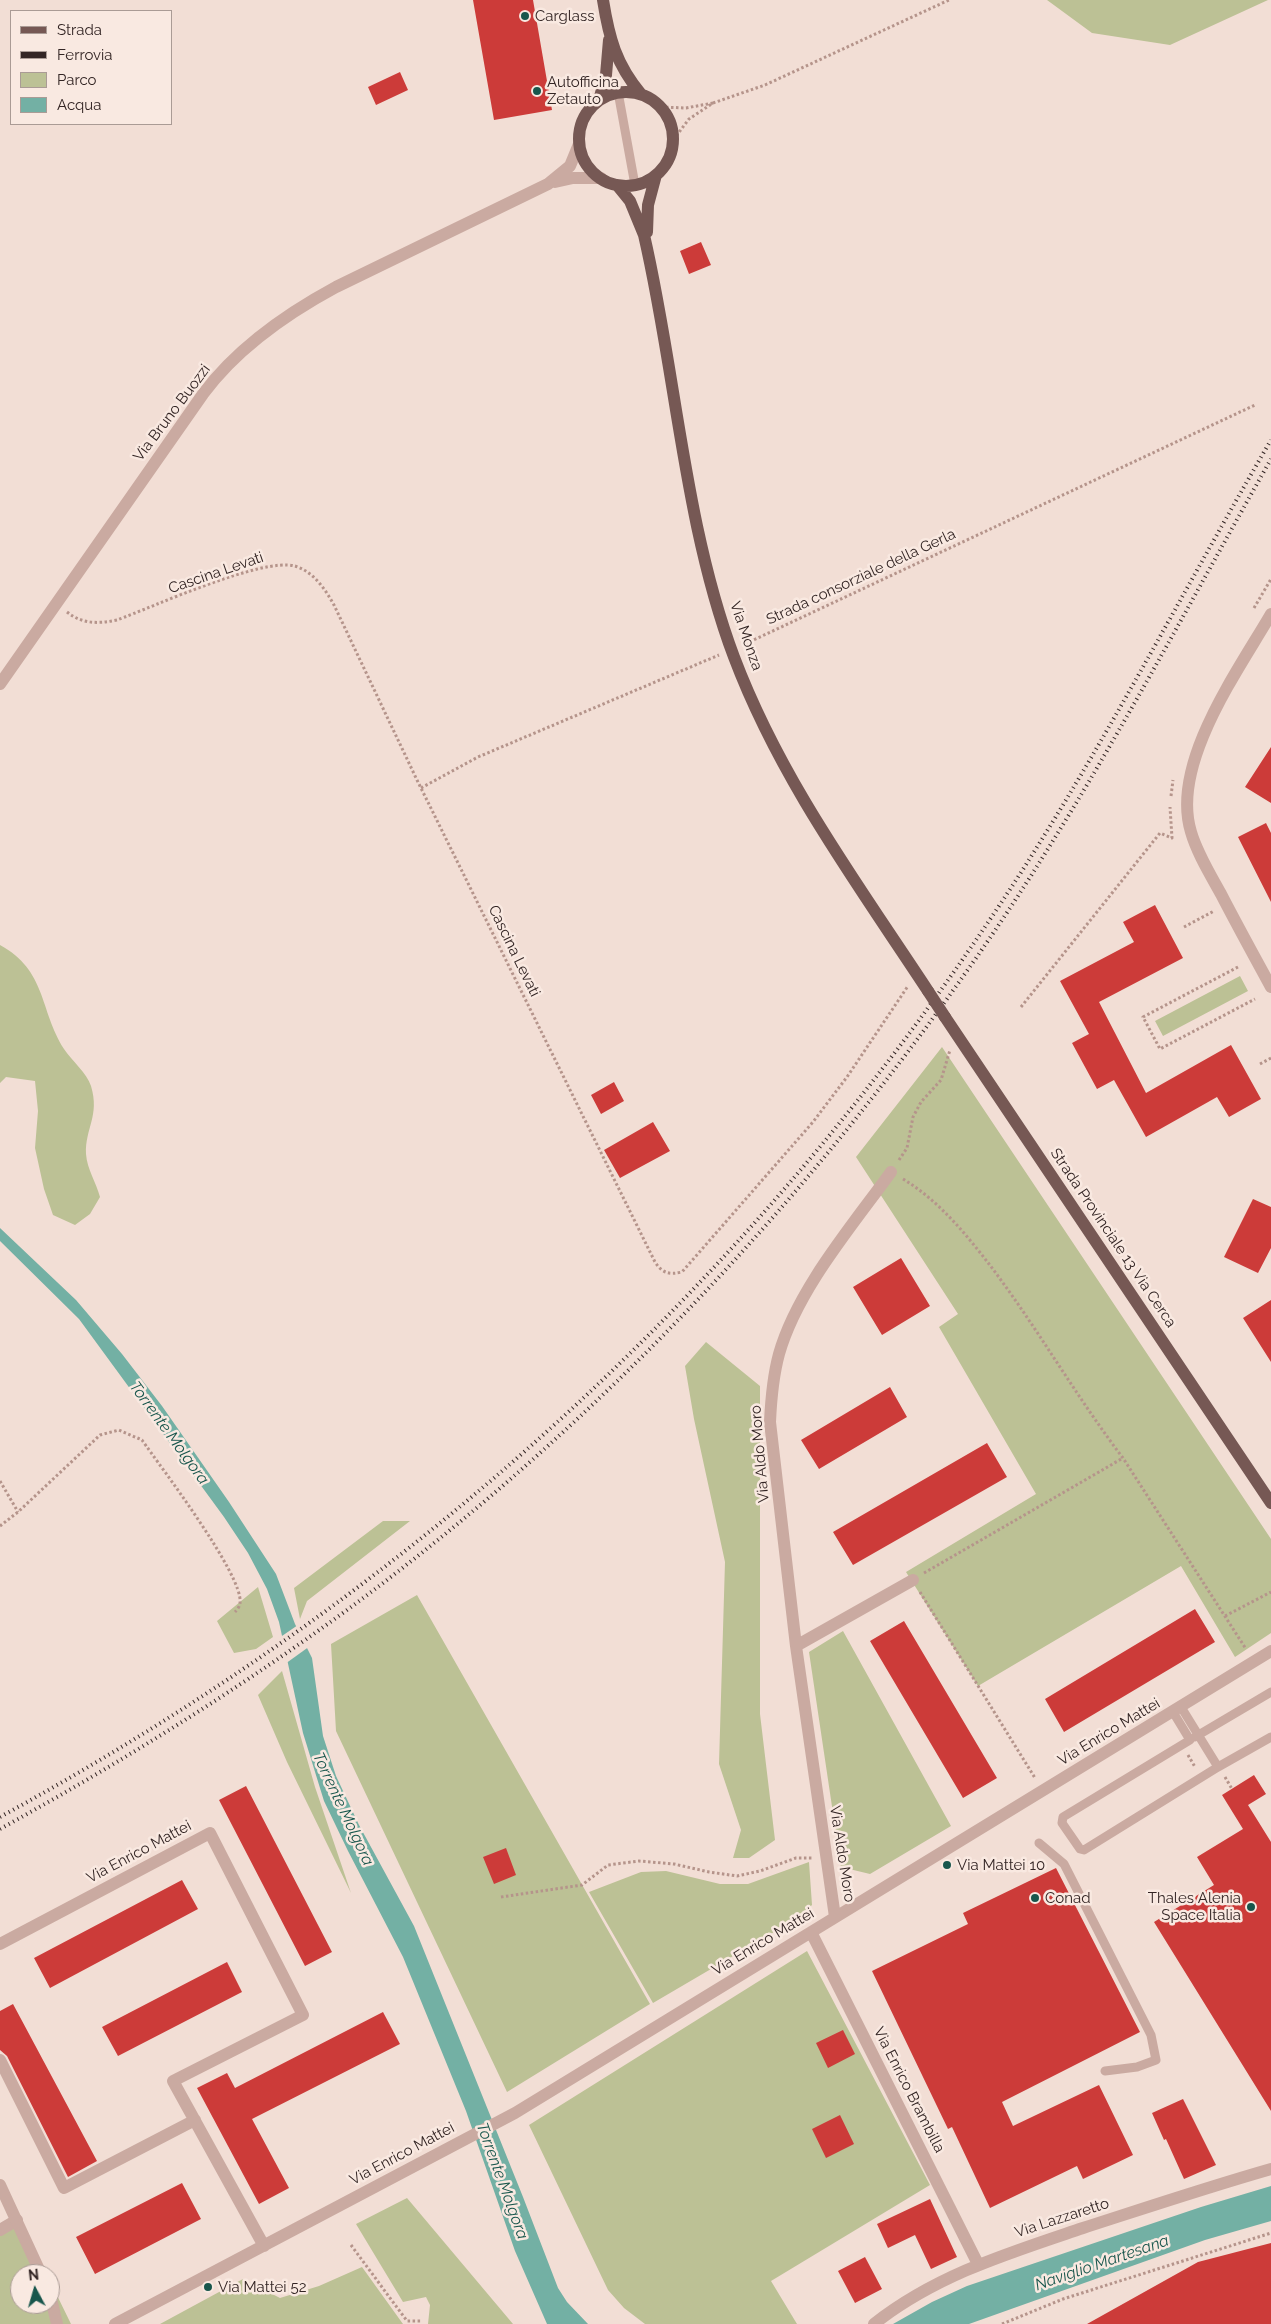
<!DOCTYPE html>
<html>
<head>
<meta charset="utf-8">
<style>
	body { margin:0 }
	#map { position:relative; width:1271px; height:2324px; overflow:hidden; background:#f2ded5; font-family:Raleway,sans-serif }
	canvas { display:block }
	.legend { position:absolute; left:10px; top:10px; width:162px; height:115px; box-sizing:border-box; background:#f9e9e1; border:1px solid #aa9b95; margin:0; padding:6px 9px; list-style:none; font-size:15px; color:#332524 }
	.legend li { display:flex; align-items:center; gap:10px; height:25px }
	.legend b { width:25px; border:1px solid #aa9b95 }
	.north { position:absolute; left:10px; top:2264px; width:50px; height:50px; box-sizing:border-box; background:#f9e9e1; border:1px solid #aa9b95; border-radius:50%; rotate:354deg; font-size:14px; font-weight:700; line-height:20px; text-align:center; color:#332524 }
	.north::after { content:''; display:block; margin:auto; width:18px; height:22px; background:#18564c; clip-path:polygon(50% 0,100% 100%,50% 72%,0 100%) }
</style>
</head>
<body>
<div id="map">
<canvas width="1271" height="2324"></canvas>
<ul class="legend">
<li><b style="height:6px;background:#765854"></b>Strada</li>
<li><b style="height:6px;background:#332524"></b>Ferrovia</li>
<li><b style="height:14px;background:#bcc195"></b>Parco</li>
<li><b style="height:14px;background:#73b0a4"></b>Acqua</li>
</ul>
<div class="north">N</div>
</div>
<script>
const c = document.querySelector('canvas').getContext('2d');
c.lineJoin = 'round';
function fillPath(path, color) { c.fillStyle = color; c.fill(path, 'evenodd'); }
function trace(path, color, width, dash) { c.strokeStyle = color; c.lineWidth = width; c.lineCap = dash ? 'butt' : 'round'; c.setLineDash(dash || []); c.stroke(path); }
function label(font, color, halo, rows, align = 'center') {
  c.font = font + ' Raleway,sans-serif'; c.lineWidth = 5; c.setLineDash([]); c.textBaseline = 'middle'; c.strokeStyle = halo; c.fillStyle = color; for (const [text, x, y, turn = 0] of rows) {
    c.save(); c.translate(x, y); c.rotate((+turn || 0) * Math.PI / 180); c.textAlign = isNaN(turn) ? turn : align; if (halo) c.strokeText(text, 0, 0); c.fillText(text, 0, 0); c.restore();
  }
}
const green = new Path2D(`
	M1047,0h221l-98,45 -78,-12z
	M0,945c47,26 39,64 64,104 8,12 23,24 27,37 9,30 -6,42 -5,68 1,15 10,28 14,43l-10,17 -15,11 -22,-10 -9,-26 -9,-41 3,-37 -3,-30 -29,-4 -6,6z
	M1240,976l8,15 -85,45 -8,-15z
	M942,1047l329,492v94l-36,24 -54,-91 -203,120 -72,-114 130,-78 -97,-167 19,-13 -102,-157z
	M706,1342l54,44v328l15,126 -26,18h-16l8,-28 -22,-66 6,-202 -31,-143 -9,-53z
	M383,1521h27l-103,80 -7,18 -6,-31z
	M258,1587l15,50 -17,12 -22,4 -17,-32z
	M417,1595l233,409 -143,88 -171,-361 -5,-87z
	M843,1631l108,195 -81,48 -29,-7 -32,-215z
	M282,1671l33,116 36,106 -64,-131 -29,-67z
	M809,1862l3,43 -14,13 -145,85 -64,-111 52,-20 25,-1 54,13h28z
	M807,1951l123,234 -159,96 26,43h-152l-21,-16 -16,-18 -79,-165z
	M407,2198l106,126h-85l2,-19 -4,-8 -23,5 -47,-78z
	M19,2219l28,55h-27v30h30v-23l21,43h-71v-94z
	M362,2267l41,57h-243l83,-45 37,19 39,-12z`);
const water = new Path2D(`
	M0,1228l76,72 46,54 40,52 67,96 47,72 19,50 17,34 11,78 13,40 23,49 55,101 109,271 35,91 9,14 21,22h-41l-32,-73 -49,-140 -63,-154 -55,-106 -24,-50 -21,-68 -24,-111 -12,-33 -19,-36 -24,-36 -145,-198 -79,-78z
	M1271,2186v35l-66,19 -236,84h-76l39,-22 35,-16 234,-79z`);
const pier = new Path2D(`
	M298,1625l12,21 -25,18 -6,-26z`);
const building = new Path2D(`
	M473,0h60l19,110 -58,10z
	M400,72l8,18 -32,15 -8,-18z
	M701,242l10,23 -22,9 -9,-23z
	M1271,747v56l-26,-16z
	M1266,823l5,10v69l-33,-65z
	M1155,905l28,53 -84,44 47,91 85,-48 30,54 -32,18 -12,-20 -71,40 -32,-57 -17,9 -25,-46 17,-9 -29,-53 74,-39 -11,-20z
	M614,1082l10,19 -23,13 -10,-19z
	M653,1122l17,29 -50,27 -16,-28z
	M1253,1199l18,8v41l-13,25 -34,-16z
	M901,1258l29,48 -48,29 -29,-48z
	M1271,1300v62l-28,-44z
	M890,1387l17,30 -88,52 -18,-29z
	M987,1443l20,34 -154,88 -20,-33z
	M1195,1609l20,33 -151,90 -19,-33z
	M904,1621l93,157 -34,20 -93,-157z
	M1254,1775l12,19 -18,11 23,37v269l-117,-189 60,-37 -17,-28 46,-28 -21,-34z
	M246,1786l86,166 -27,14 -86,-166z
	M506,1848l10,27 -22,9 -11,-27z
	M1056,1868l84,164 -138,70 11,24 86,-41 34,70 -50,24 -6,-13 -87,42 -38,-81 -4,2 -76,-158 96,-47 -5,-11z
	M182,1880l16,29 -148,79 -16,-30z
	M227,1962l15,30 -124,64 -16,-29z
	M13,2004l84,157 -29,16 -61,-121 -7,-6v-39z
	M383,2012l17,32 -148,75 37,69 -30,16 -62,-116 30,-15 8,15z
	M843,2030l12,24 -27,14 -12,-25z
	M1183,2099l33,66 -32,14 -18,-40 -2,1 -12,-27z
	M840,2115l14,29 -28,14 -14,-29z
	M182,2183l19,36 -106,55 -19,-37z
	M930,2199l27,58 -26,12 -16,-34 -27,13 -11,-24z
	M1271,2243v81h-184l111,-62z
	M865,2257l17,32 -27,14 -17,-32z`);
const path = new Path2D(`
	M713,103l52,-18 184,-85
	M661,107l25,1 27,-5 -24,16 -15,20
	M1254,608l17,-29
	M67,612c15,12 31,12 50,8 36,-13 145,-63 178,-54 19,6 30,23 39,39l83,175 238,482c7,11 14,13 27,10l131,-150 34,-45 61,-91
	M745,644l510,-239
	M421,788l57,-31 241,-102
	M1171,796l2,-16
	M1184,927l30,-16
	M1238,967l-95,50 17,32 95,-50
	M1021,1007l139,-174 12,5 -2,-31
	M1260,1064l11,-6
	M899,1160l8,-12 6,-31 8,-15 20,-22 9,-30
	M903,1179c35,21 62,54 86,85 48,63 86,131 134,194l123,191
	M0,1481l18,31
	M0,1526l18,-14 82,-77 19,-5 23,10c18,26 102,136 98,163 0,3 -3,7 -5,9
	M924,1573l199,-115
	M920,1592l115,186
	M1225,1616l46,-24
	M1188,1755l7,12
	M1225,1777l7,12
	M501,1897l81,-12 26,-20 31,-4 35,3 35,8 28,4 23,-5 36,-13h16
	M351,2245l56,76h14
	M1002,2324l61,-25 208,-66`);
const service = new Path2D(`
	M618,92l17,93
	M1173,1712l17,28 -127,77 -1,6 18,26 4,1 134,-83 -37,-60
	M1195,1737l76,-45
	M1218,1767l53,-30
	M1039,1843l25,21 87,171 5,25 -19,7 -32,4`);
const pedestrian = new Path2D(`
	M0,2230l17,-10`);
const minor = new Path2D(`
	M555,182l18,-4h28
	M1271,614c-33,57 -101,150 -80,218 6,21 19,42 30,62 16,31 33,62 50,93
	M0,684l203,-290c34,-46 83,-80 133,-107l212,-103 22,-18 9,-22
	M796,1646l117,-66
	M835,1917l-39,-271 -26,-224c1,-22 3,-46 9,-68 18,-64 73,-128 112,-182
	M811,1932l167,332
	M0,1944l210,-111 93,182 -130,66 91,165
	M0,2060l64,128 131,-68
	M0,2185l41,89
	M50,2294l7,30
	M115,2324l400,-211 756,-462
	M874,2324c62,-49 135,-71 209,-96 62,-20 125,-41 188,-59`);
const primary = new Path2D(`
	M603,0c6,38 13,64 38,94
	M579 139a47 47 0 1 1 94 0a47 47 0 1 1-94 0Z
	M599,100l7,-25 3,-35
	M617,185l13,16 14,34c32,138 40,289 90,422 46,122 123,226 194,334
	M647,232l1,-27 8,-30
	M945,1017l326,486`);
const rail = new Path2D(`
	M0,1817c410,-224 742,-524 1001,-914 99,-149 180,-309 270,-463
	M0,1829c120,-66 236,-138 347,-219 242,-178 450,-398 622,-642 114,-161 205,-338 302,-509`);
const primaryBridge = new Path2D(`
	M928,991l17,26`);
const markers = [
	[525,16,5,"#18564c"],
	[537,91,5,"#18564c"],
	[947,1865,5,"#18564c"],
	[1035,1898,5,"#18564c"],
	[1251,1907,5,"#18564c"],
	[208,2287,5,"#18564c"]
];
const poiNames = [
	["Carglass",535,16],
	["Autofficina",547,82],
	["Zetauto",547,99],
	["Via Mattei 10",957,1865],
	["Conad",1045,1898],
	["Thales Alenia",1241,1898,"right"],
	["Space Italia",1241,1915,"right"],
	["Via Mattei 52",218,2287]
];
const streetNames = [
	["Via Bruno Buozzi",172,413,-53],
	["Cascina Levati",216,573,-19],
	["Strada consorziale della Gerla",861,577,-25],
	["Via Monza",746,636,71],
	["Cascina Levati",514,951,64],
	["Strada Provinciale 13 Via Cerca",1113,1238,56],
	["Via Aldo Moro",760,1454,-95],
	["Via Enrico Mattei",1109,1732,-31],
	["Via Enrico Mattei",139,1852,-28],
	["Via Aldo Moro",842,1854,81],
	["Via Enrico Mattei",763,1942,-31],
	["Via Enrico Brambilla",909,2090,63],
	["Via Enrico Mattei",402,2154,-28],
	["Via Lazzaretto",1062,2218,-18]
];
const waterNames = [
	["Torrente Molgora",169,1433,54],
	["Torrente Molgora",343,1809,65],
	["Torrente Molgora",502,2181,70],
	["Naviglio Martesana",1102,2263,-19]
];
fillPath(green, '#bcc195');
fillPath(water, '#73b0a4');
fillPath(pier, '#f2ded5');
fillPath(building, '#cc3b39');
trace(path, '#b5948b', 3, [2.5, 2.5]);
trace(service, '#caaaa1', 9);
trace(pedestrian, '#caaaa1', 12);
trace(minor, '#caaaa1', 12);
trace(primary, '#765854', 12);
trace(rail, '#332524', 4, [1, 4]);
trace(primaryBridge, '#765854', 12);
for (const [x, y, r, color] of markers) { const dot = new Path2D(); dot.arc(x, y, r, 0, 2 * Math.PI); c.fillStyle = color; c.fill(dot); trace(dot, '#f9e9e1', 2); }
label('15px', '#332524', '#f9e9e1', poiNames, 'left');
label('15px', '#332524', '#f9e9e1', streetNames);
label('italic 16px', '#18564c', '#f9e9e1', waterNames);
</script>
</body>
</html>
